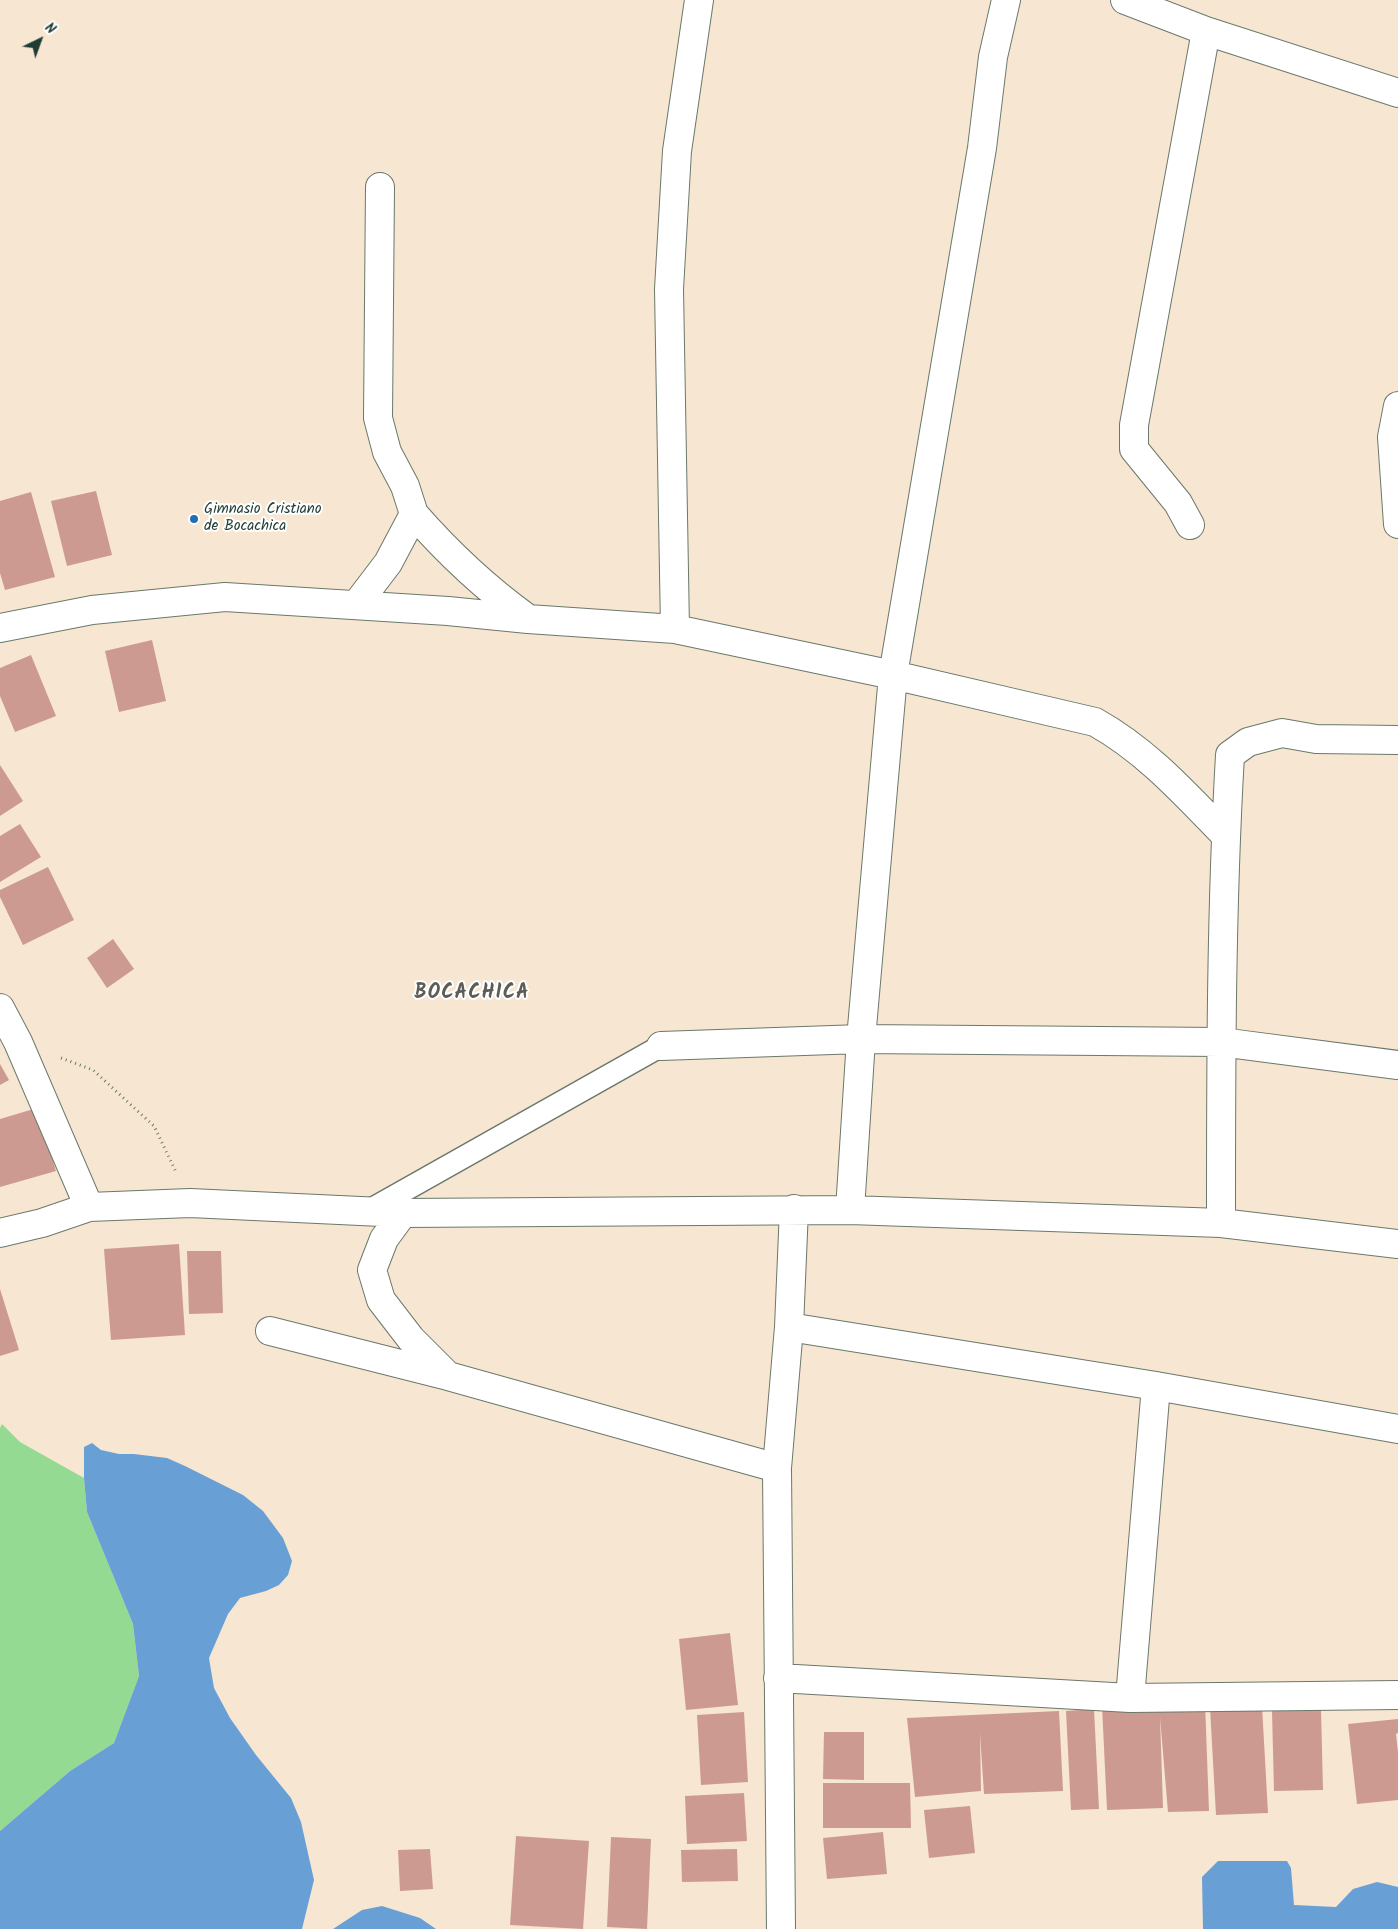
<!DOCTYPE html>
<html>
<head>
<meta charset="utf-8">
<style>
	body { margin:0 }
	#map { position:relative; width:1398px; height:1929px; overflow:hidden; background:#f7e6d1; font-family:Kalam,sans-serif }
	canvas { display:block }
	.north { position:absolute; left:15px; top:15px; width:50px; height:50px; -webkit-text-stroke:4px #fff; paint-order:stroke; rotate:42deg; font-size:14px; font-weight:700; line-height:20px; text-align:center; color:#1f3d34 }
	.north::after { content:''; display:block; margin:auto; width:18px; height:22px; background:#1f3d34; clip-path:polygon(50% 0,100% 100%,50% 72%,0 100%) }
</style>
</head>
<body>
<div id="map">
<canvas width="1398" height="1929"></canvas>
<div class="north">N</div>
</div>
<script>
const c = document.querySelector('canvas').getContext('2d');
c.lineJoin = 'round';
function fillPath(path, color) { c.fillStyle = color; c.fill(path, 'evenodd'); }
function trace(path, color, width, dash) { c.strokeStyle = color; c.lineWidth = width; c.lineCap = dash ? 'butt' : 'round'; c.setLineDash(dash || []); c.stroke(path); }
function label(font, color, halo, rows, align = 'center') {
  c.font = font + ' Kalam,sans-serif'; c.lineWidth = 4; c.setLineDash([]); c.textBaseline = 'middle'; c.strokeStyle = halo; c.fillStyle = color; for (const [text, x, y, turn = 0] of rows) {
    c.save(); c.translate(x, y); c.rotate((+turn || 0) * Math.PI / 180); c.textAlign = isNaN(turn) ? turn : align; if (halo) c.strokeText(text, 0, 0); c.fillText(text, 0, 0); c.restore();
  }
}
const green = new Path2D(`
	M2,1424l18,18 64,36 3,34 46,112 6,52 -25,67 -44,28 -70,60v-403z`);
const water = new Path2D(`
	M92,1443l9,7 18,4h15l33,4 18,8 58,29 20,16 20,27 9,23 -4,14 -9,10 -13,6 -26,7 -12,16 -19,44 5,30 16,30 26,37 35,43 10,24 13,58 -12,49h-302v-98l70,-60 44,-28 25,-67 -6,-52 -46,-112 -3,-34v-31z
	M1218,1861h69l4,7 3,37 42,2 17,-18 24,-7 21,5v42h-195l-1,-52z
	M382,1906l38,12 16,11h-103l29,-19z`);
const building = new Path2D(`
	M96,491l16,64 -45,11 -16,-65z
	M31,492l24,85 -50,13 -5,-17v-72z
	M152,640l14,61 -47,11 -14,-61z
	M31,655l25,61 -41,16 -15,-36v-28z
	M0,765l23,36 -23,15z
	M20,824l21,33 -41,25v-46z
	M48,867l26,53 -51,25 -23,-48v-7z
	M113,939l21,30 -27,19 -20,-30z
	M0,1064l9,16 -9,5z
	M37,1108l19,63 -56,16v-68z
	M179,1244l6,91 -74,5 -7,-91z
	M187,1251h34l2,62 -34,1z
	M0,1289l19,61 -19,6z
	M730,1633l8,72 -52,5 -7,-71z
	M1205,1702l4,109 -41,1 -8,-95 3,91 -56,2 -5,-104z
	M1262,1706l6,107 -52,2 -6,-107z
	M1094,1709l5,100 -28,1 -5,-99z
	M1321,1710l2,80 -49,1 -2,-80z
	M1059,1711l4,80 -79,3 -4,-61 1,58 -66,6 -8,-79z
	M744,1712l4,70 -47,3 -4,-70z
	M1398,1719v14l-2,1 2,18v48l-41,4 -9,-80z
	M824,1732h40v48l-41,-1z
	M823,1783h87l1,45h-88z
	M744,1793l3,48 -60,3 -2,-48z
	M970,1806l5,47 -46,5 -5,-48z
	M883,1832l4,42 -60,5 -4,-41z
	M516,1836l73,5 -6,88 -73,-4z
	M611,1837l40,2 -4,90 -40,-2z
	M430,1849l3,40 -33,2 -2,-41z
	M737,1849l1,32 -56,1 -1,-32z`);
const path = new Path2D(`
	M61,1058l32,12 61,56 22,46`);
const service = new Path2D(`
	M368,1211l293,-165`);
const minor = new Path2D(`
	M1125,0l81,31 192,62
	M1398,406l-6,31 6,87
	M414,514c35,40 70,73 113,104
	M1190,525l-12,-22 -44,-54v-24l72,-394
	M356,605l32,-42 26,-49 -9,-28 -18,-34 -9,-34 2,-231
	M0,628l92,-18 133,-13 223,14 80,8 147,10 218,46 202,47c52,29 90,72 131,114
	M675,629l-6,-340 8,-138 22,-151
	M0,1008l18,34 71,165
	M661,1046l200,-7 360,3 177,23
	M850,1210l11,-171 32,-364 89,-527 11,-91 13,-57
	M403,1213l-19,26 -12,31 9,30 30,39 36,36
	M1221,1223c0,-156 0,-312 9,-468l18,-13 34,-9 34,6 82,1
	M0,1233l42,-10 47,-16 101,-4 213,10 447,-3 371,13 177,21
	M789,1327l367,59 242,43
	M270,1331l178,45 329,92
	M778,1678l352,20 268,-3
	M1130,1698l26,-312
	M781,1929l-4,-461 12,-141 5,-118`);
const markers = [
	[194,519,5,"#1f6fb2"]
];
const poiNames = [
	["Gimnasio Cristiano",204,510],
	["de Bocachica",204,527]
];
const districtNames = [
	["BOCACHICA",472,995]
];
fillPath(green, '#95da93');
fillPath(water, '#68a0d6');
fillPath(building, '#cd9a91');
trace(service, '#6b786b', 24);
trace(minor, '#6b786b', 30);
trace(path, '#6b786b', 3, [1, 4]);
trace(service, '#fff', 21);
trace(minor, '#fff', 28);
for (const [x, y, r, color] of markers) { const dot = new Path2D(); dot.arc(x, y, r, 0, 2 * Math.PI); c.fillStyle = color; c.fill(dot); trace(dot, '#fff', 2); }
label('15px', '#1f3d34', '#fff', poiNames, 'left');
c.letterSpacing = '1px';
label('bold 20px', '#5c5e55', '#fff', districtNames);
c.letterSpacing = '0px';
</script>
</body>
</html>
